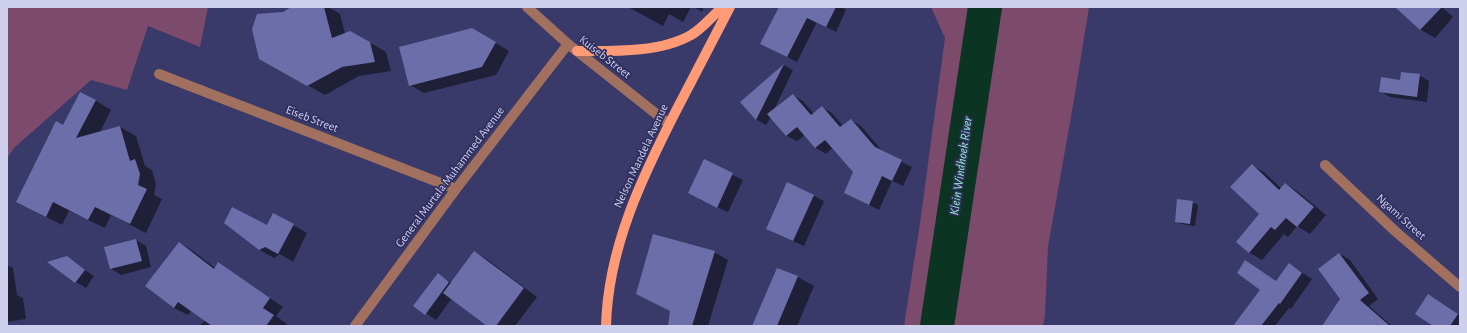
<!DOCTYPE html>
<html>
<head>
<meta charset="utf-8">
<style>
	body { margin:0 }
	#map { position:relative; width:1467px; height:333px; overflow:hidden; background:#3a3a6a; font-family:"Alegreya Sans",sans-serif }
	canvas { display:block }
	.frame { position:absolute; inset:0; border:8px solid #ced0ee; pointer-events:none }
</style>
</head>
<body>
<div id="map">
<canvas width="1467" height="333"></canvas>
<div class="frame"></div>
</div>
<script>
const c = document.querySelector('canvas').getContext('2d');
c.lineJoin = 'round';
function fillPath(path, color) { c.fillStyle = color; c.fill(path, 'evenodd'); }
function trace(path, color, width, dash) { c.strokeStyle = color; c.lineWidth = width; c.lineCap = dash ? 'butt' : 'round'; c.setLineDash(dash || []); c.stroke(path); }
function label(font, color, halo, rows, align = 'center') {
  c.font = font + ' "Alegreya Sans",sans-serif'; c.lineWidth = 3.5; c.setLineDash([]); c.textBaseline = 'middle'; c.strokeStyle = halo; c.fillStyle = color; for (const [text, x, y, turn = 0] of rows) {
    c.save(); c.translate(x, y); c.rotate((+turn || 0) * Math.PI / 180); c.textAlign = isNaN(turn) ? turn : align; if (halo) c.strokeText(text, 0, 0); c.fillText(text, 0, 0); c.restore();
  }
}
const green = new Path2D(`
	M7,7h201l-8,40 -52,-21 -21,64 -36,-10 -76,67 -8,11z
	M931,7h158l-15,93 -26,146 -3,69 -2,11h-139l16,-103 25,-185z`);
const shadow = new Path2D(`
	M293,7h35l12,7 5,20 24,8 17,10 5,19 -32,5 -34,19 -48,-27 6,-55z
	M628,7h63l-8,15 -14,-8 -6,12z
	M694,7h10l-2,5z
	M780,7h61l5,3 -10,22 -19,-10 -20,40 -26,-13z
	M1397,7h45l11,10 -18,21 -14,-8z
	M472,29l37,22 -13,24 -72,18 -14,-8z
	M784,65l9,5 -19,40 19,-15 10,6 11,13 8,-7 10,6 11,13 8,-6 10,6 23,27 28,14 -9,19 -11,-5 -13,29 -34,-17 10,-21 -22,-25 -7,7 -10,-6 -11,-13 -8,6 -10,-5 -16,-19 -5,8 -9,-5 -15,-18z
	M1419,75l10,6 -2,21 -37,-5 -10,-6 21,-10z
	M95,100l16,10 -11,22 20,-5 16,9 9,30 7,4 4,14 -2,11 8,4 -16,34 -35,-18 -6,13 -36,-17 -7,14 -28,-14 29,-85z
	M704,161l39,19 -15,32 -29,-13z
	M1252,165l12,7 18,17 4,-5 12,8 28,23 -16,19 -13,-8 -9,11 -4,-3 -22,26 -12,-7 -13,-11 24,-28z
	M814,196l10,5 -20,45 -27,-12z
	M1192,202l6,3 -3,21 -14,-2 -5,-3z
	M293,225l14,8 -14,29 -13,-8 -6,4 -14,-8 7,-24z
	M136,240l10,6 5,21 -30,8 -10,-6z
	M180,243l13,8 22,17 17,4 51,35 -7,9 11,8 -2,2h-85l5,-6 -14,-9 -3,4 -14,-7z
	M474,252l14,8 49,37 -22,29h-26l-37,-28 -16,22 -21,-14 23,-32 14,9z
	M714,252l14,8 -20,66h-39z
	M1340,254l10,6 28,39 -9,7 23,20h-69l18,-27z
	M67,258l27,18 -8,12 -10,-6 -27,-20z
	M1246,261l31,21 12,-18 23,15 -21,30 -2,-1 -14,18h-41l28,-37z
	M7,265l6,3 4,27 6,3 3,21 -19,3z
	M778,269l20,8 16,9 -17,40h-43z
	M1429,295l31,20v11h-31l2,-3z`);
const river = new Path2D(`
	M937,326l48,-319`);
const building = new Path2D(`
	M291,7h33l8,31 18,-7 20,11 5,20 -33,5 -35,19 -48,-27 -7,-30 5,-15 26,-2z
	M779,7h57l-10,20 -19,-9 -20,39 -27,-13z
	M1395,7h47l-22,23z
	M472,28l24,14 -14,25 -73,19 -10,-39z
	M784,64l-28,56 -16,-18z
	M1401,72l19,2 -3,23 -38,-5 2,-15 19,3z
	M80,92l16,8 -20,38 44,-12 10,35 5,-2 5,15 -2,11 9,4 -17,35 -35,-17 -7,13 -35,-18 -7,15 -30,-15 40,-81 7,4z
	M793,94l18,21 11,-9 18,21 11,-8 24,28 27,13 -10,21 -10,-5 -13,29 -25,-12 9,-21 -28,-32 -10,8 -18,-21 -11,9 -19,-22z
	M704,159l29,14 -16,35 -29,-15z
	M1252,164l27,26 6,-7 29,24 -17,20 -11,-9 -11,12 -4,-3 -22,26 -13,-11 23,-28 -29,-27z
	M787,182l27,13 -21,46 -27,-12z
	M1177,199l16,2 -3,23 -15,-2z
	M232,207l35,18 6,-12 21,11 -16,30 -13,-7 -6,3 -35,-27z
	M653,234l62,17 -23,75h-24l2,-15 -34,-17z
	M136,239l6,22 -32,8 -6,-22z
	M179,242l35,27 4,-7 52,36 -7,10 11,7 -8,11h-54l-34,-24 -4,6 -29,-22z
	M474,251l50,37 -28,38h-9l-44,-33z
	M1339,253l30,40 -9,7 30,26h-68l18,-27 -22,-30z
	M67,256l18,14 -10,13 -28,-21z
	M1245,260l31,21 13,-18 13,10 -22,31 -1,-1 -18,23h-28l27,-36 -23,-17z
	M777,268l21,8 -21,50h-25z
	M438,273l11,9 -24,33 -12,-9z
	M1428,294l30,20 -8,12h-17l-18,-12z`);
const minor = new Path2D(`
	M527,7l41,37 101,80
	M159,74l297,115
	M1325,165l70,66 65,56
	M355,326l101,-137 112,-145`);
const major = new Path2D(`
	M577,51c34,0 83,2 114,-16 11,-6 22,-20 32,-28
	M606,326c2,-79 37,-151 72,-219 18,-34 35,-67 52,-100`);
const streetNames = [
	["Kuiseb Street",605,57,38],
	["Eiseb Street",312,119,21],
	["Nelson Mandela Avenue",641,156,-65],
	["General Murtala Muhammed Avenue",450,177,-53],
	["Ngami Street",1401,217,42]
];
const waterNames = [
	["Klein Windhoek River",961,166,-82]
];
fillPath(green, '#7c4a6b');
fillPath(shadow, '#0007');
trace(river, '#0b3422', 34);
fillPath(building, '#6b6ea9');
trace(minor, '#a1705e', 10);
trace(major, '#fe9b76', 10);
label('12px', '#ced0ee', '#302f5f', streetNames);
label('italic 13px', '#8bf3c0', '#302f5f', waterNames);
</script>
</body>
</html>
